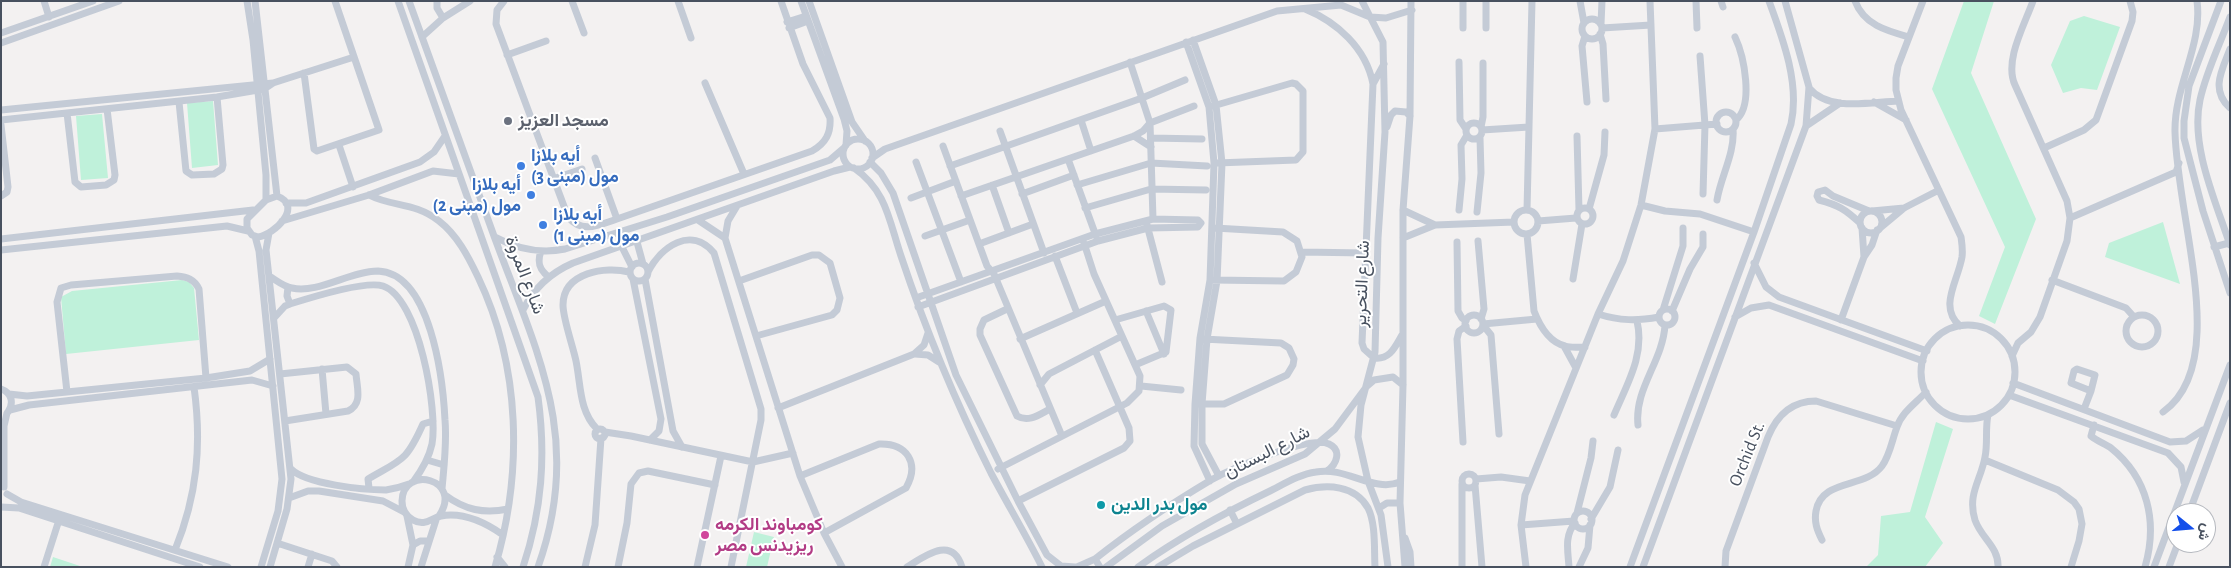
<!DOCTYPE html>
<html>
<head>
<meta charset="utf-8">
<style>
	body { margin:0 }
	#map { position:relative; width:2231px; height:568px; overflow:hidden; background:#f3f1f1; font-family:"Alegreya Sans",Vazirmatn,sans-serif }
	canvas { display:block }
	.frame { position:absolute; inset:0; border:2px solid #48515f; pointer-events:none }
	.north { position:absolute; left:2166px; top:503px; width:50px; height:50px; box-sizing:border-box; background:#fff; border:1px solid #b6b9bf; border-radius:50%; rotate:107deg; font-size:14px; font-weight:700; line-height:20px; text-align:center; color:#48515f }
	.north::after { content:''; display:block; margin:auto; width:18px; height:22px; background:#144fea; clip-path:polygon(50% 0,100% 100%,50% 72%,0 100%) }
</style>
</head>
<body>
<div id="map">
<canvas width="2231" height="568"></canvas>
<div class="frame"></div>
<div class="north">ش</div>
</div>
<script>
const c = document.querySelector('canvas').getContext('2d');
c.lineJoin = 'round';
function fillPath(path, color) { c.fillStyle = color; c.fill(path, 'evenodd'); }
function trace(path, color, width, dash) { c.strokeStyle = color; c.lineWidth = width; c.lineCap = dash ? 'butt' : 'round'; c.setLineDash(dash || []); c.stroke(path); }
function label(font, color, halo, rows, align = 'center') {
  c.font = font + ' "Alegreya Sans",Vazirmatn,sans-serif'; c.lineWidth = 4; c.setLineDash([]); c.textBaseline = 'middle'; c.strokeStyle = halo; c.fillStyle = color; for (const [text, x, y, turn = 0] of rows) {
    c.save(); c.translate(x, y); c.rotate((+turn || 0) * Math.PI / 180); c.textAlign = isNaN(turn) ? turn : align; if (halo) c.strokeText(text, 0, 0); c.fillText(text, 0, 0); c.restore();
  }
}
const green = new Path2D(`
	M1964,1h30l-23,72 65,146 -41,105 -16,-8 26,-69 -73,-158z
	M2084,16l36,11 -23,63 -16,-2 -18,5 -12,-28 19,-44z
	M213,101l5,64 -26,3 -5,-65z
	M102,114l6,64 -27,2 -5,-64z
	M2163,222l17,62 -75,-27 4,-14z
	M182,280l7,2 5,6 5,52 -133,14 -5,-57 11,-6z
	M1936,422l17,7 -28,88 18,26 -18,24h-59l12,-12 3,-39 29,-4z
	M754,532l20,5 -7,30h-21z
	M53,557l30,10h-33z`);
const minor = new Path2D(`
	M44,1l5,16
	M247,1l6,39 13,135v25
	M255,1l22,195
	M398,1l140,396c8,59 4,113 -15,170
	M409,1c28,79 57,157 85,235 43,117 90,203 44,331
	M437,1v7l6,10
	M504,1l-7,9 -1,14 72,193c14,17 31,8 49,2l195,-68c14,-8 19,-18 18,-33l-27,-54 -22,-63
	M572,1l12,32
	M678,1l13,37
	M801,1l43,118 3,12 -1,14
	M809,1l43,121 13,19
	M1362,1l21,41 2,90 -7,106 -3,114 -14,53 -3,32 10,44 13,34 7,52
	M1486,1v27
	M1580,1l4,22
	M1696,1l1,27
	M1721,1l2,6
	M1855,1c9,24 32,30 54,36
	M1923,1l-25,65 -2,12v12l5,20 60,127c1,7 2,13 1,20 -4,24 -24,50 -2,69
	M2221,1l-32,85 -5,35v17l19,73 27,82
	M1305,9c32,13 61,39 68,75
	M2230,17c-10,27 -24,55 -30,83 -10,46 16,102 30,145
	M1582 29a10 10 0 1 1 20 0a10 10 0 1 1-20 0Z
	M787,22l19,-6
	M1601,24l1,-23
	M789,28l19,-7
	M1463,28v-27
	M1602,28l49,-3
	M1,33l92,-32
	M1600,34l3,10 3,55
	M1585,36l-3,10 5,56
	M422,37l21,-19 27,-17
	M1735,37c9,19 19,68 1,83
	M1193,40l23,65 6,58 -5,118 -10,58 -5,65v40l17,32
	M1186,42l23,65 5,56 -4,117 -10,58 -5,66 -1,42 16,35
	M1,43l118,-42
	M2230,49c-8,21 -20,41 0,59
	M507,55l39,-14
	M1700,56l5,69 -2,69
	M1130,62l20,61 3,96
	M1459,62l1,58 6,9
	M1384,64l-11,20 -11,259 2,6 10,9c16,2 21,-11 28,-23
	M304,73l10,76 3,2 62,-21 -44,-129
	M705,83l39,91
	M1809,88c20,24 61,14 89,13
	M179,102l7,69 6,4 22,-1 8,-5 1,-4 -6,-68
	M1874,102l32,18
	M1213,106l79,-23 4,1 7,7v61l-7,8 -79,3
	M1,110l272,-27
	M1716 122a10 10 0 1 1 20 0a10 10 0 1 1-20 0Z
	M67,113l8,69 6,5 25,-2 8,-5 1,-5 -8,-66
	M1,120l216,-23 41,-7 6,-1 9,-6 81,-26
	M1081,120l10,31
	M1466 131a8 8 0 1 1 16 0a8 8 0 1 1-16 0Z
	M1,125l7,62 -1,5 -6,4
	M1806,126l34,-23
	M1387,127l4,-12 4,-4 11,1 4,4
	M1481,127l2,-10v-54
	M1655,129l62,-5
	M1482,130l47,-3
	M1000,131l44,122
	M1134,136l17,11
	M1577,136l2,74
	M1151,138l51,1
	M843 154a15 15 0 1 1 30 0a15 15 0 1 1-30 0Z
	M339,145l14,42
	M943,146l44,120 7,8 68,162
	M2044,148l40,-18 12,-10 36,-99 1,-9 -3,-11
	M595,158l22,61
	M872,158l13,-9 392,-138 64,-6 29,12 16,1 26,-8
	M1068,159l28,77
	M870,162l11,11 12,20 63,182 62,126 29,54 14,11 14,1
	M916,162l45,120
	M950,166l192,-68 43,-18
	M854,168c33,23 35,53 47,88 25,75 55,147 90,217 17,32 35,62 51,94
	M553,179l29,-10
	M992,185l17,48
	M1077,185l74,-22 56,3
	M1022,194l52,-19
	M369,195c23,12 46,7 70,26 18,14 29,35 39,56 43,90 45,195 17,290
	M277,196c27,10 -3,39 -19,41l-6,-2 -5,-7v-9l19,-19z
	M961,196l173,-60 9,-5 7,-8 44,-17
	M911,198l45,-17
	M1717,200c4,-24 18,-47 16,-71
	M286,203h20l114,-41 14,-10 11,-16
	M1641,205l24,6 35,3 54,18
	M737,206l-9,15 -3,17 75,238 24,57 18,34
	M1577 216a8 8 0 1 1 16 0a8 8 0 1 1-16 0Z
	M1085,208l66,-19 55,1
	M1589,209l15,-54 1,-23
	M1403,210l32,15
	M1459,210l3,-31 -1,-34 6,-10
	M1527,210l5,-209
	M1514 222a12 12 0 1 1 24 0a12 12 0 1 1-24 0Z
	M1872,211l32,-3
	M1860 222a11 11 0 1 1 22 0a11 11 0 1 1-22 0Z
	M1477,212l4,-39 -1,-35
	M2070,218l106,-46 3,-9
	M698,220l27,18
	M282,221l87,-26 64,-24 26,3
	M1538,221l38,-3
	M1860,223c-15,-14 -22,-18 -41,-23l-2,-4 1,-4 7,-2 8,6 36,15
	M1147,225l15,57
	M1862,228l2,29
	M1880,228l24,-20 35,-18
	M269,233l-3,17 25,229 -4,30 -17,58
	M1527,234l7,77c5,13 15,31 31,35 6,2 13,1 20,1
	M255,236l4,15 23,228 -4,32 -17,56
	M925,236l45,-16
	M495,237c22,12 45,17 70,12l102,-32 163,-57 14,-12
	M1403,238l32,-13 79,-3
	M1,239l252,-29
	M1478,241l6,68 -3,10
	M637,242l6,22
	M1457,242l1,69 4,7 4,3
	M979,244l54,-20
	M622,247l10,20
	M2214,247l15,-4
	M1,250l226,-24 21,5
	M541,251c-4,11 -2,19 8,26
	M1301,252l65,1
	M1055,256l22,57
	M1754,263l12,24 13,10 148,54
	M630 272a9 9 0 1 1 18 0a9 9 0 1 1-18 0Z
	M648,272c13,-25 43,-47 66,-19l47,156v11l-30,147
	M269,276c7,4 15,11 23,12 26,6 58,-17 86,-17 53,2 65,109 67,149 2,23 -1,46 -3,69
	M633,279l28,140 -2,12 -9,9
	M645,279l28,152 9,16
	M1573,279l9,-55
	M1213,280l71,1 12,-9 6,-15 -5,-16 -14,-9 -68,-4
	M2052,280l74,28 8,9
	M739,281l73,-26h7l11,8 10,35 -3,12 -5,5 -76,21
	M288,287l-1,9 3,8
	M916,298l179,-64 58,-15 45,1 3,3 -3,4 -50,1 -50,13 -180,66
	M1007,309l-23,11 -4,9v6l37,81c12,7 23,-2 33,-7
	M1659 317a8 8 0 1 1 16 0a8 8 0 1 1-16 0Z
	M523,310c11,-22 27,-37 50,-47l261,-92 16,-4
	M1663,310l20,-64v-18
	M1146,311l18,43
	M1672,311l18,-42 13,-22v-13
	M1598,314c22,7 39,7 61,3
	M1465 324a9 9 0 1 1 18 0a9 9 0 1 1-18 0Z
	M2126 331a16 16 0 1 1 32 0a16 16 0 1 1-32 0Z
	M1735,317l16,-9 18,-3 154,56
	M274,318l11,-12 5,-2c19,-6 75,-24 93,-18 36,12 55,124 49,158 -3,14 -10,26 -19,38
	M1115,320l49,-14 7,4 -5,42 -31,13
	M1841,320l23,-63 8,-12 5,-15
	M1483,324l54,-5
	M1483,325l8,10 8,99
	M1921 372a47 47 0 1 1 94 0a47 47 0 1 1-94 0Z
	M1020,339l86,-38
	M1564,346l12,22
	M915,354l13,1 11,7
	M2012,356l6,-13 13,-11 9,-15 27,-76 3,-23 -3,-17 -52,-116c-11,-24 9,-59 18,-84
	M322,369l4,45
	M2077,369l18,6 -4,16 -20,-8 3,-12z
	M280,374l67,-7 9,7c1,14 7,30 -8,37l-63,10
	M2013,383l157,59 16,-1 17,-11
	M1040,385l9,-11 73,-38
	M1141,386l40,4
	M1,389c11,4 13,14 7,23
	M67,392l-10,-90 4,-14 10,-3 106,-9c10,1 17,3 22,13l7,89
	M9,394l18,2 179,-18 44,-7 20,-12
	M2009,395l159,58 13,14 3,15
	M1198,404h26l63,-29 6,-10 1,-6 -5,-11 -8,-5 -78,-4
	M778,408l136,-54 10,-9 4,-12
	M2084,409l7,-18
	M10,410l19,-5 223,-25 21,6
	M2163,412c68,-48 14,-191 12,-280 -1,-46 28,-87 22,-131
	M1614,415c13,-31 31,-60 23,-94
	M1988,415c-3,14 0,28 -3,42 -4,23 -18,37 -10,63 6,18 24,27 23,47
	M1638,425c-4,-36 25,-64 27,-100
	M2094,425l-3,11c6,5 14,8 20,12 37,30 47,74 34,119
	M597,429c-18,-18 -16,-44 -21,-68 -3,-15 -13,-42 -13,-56 0,-33 43,-39 66,-33
	M595 434a5 5 0 1 1 10 0a5 5 0 1 1-10 0Z
	M605,432l26,4 122,26 40,-9
	M1463,442l-6,-103 2,-8 7,-5
	M427,460l17,5
	M1985,460l73,30 16,12 5,7 3,15 -3,17 -8,26
	M291,469c15,15 72,21 95,21 7,-1 15,-3 23,-6
	M998,469l129,-66 12,-12 1,-15 -46,-102 -10,-31
	M1462 481a7 7 0 1 1 14 0a7 7 0 1 1-14 0Z
	M800,476l79,-32c28,-1 41,19 27,44l-82,45
	M1476,479l25,-2 29,4
	M1475,485l7,82
	M4,487v-61l3,-13
	M369,488l-1,-9c34,-20 38,-17 55,-55l10,-3
	M7,494l14,8 207,65
	M445,495c20,15 39,19 63,14
	M289,498l19,-7h11l64,10 21,11
	M1018,501l106,-53 6,-7 -1,-13 -34,-78
	M1,507l18,1 181,59
	M1379,508l8,-5h13
	M1230,510l7,14
	M1574 520a9 9 0 1 1 18 0a9 9 0 1 1-18 0Z
	M1577,513l14,-55 2,-17
	M2189,513l41,-110
	M407,516l6,29 -5,22
	M439,516c25,-37 -36,-52 -37,-15 0,8 4,15 11,19 12,7 18,-2 28,-4 22,-4 45,7 62,19
	M1591,519l19,-32 8,-37
	M1521,525l53,-4
	M1405,538l5,14 1,15
	M1822,540c-5,-10 -8,-18 -6,-29 6,-33 49,-22 66,-45 8,-11 10,-26 15,-39 5,-15 19,-24 29,-35
	M277,543l55,18 5,6
	M413,545l7,-4h9
	M175,550c22,-54 27,-105 19,-163
	M497,557l8,10
	M1095,559l5,8
	M44,567l15,-47
	M308,567l4,-13
	M421,567l15,-47
	M585,567l10,-42 6,-87
	M618,567l9,-44 4,-39 8,-11 9,-2 67,14
	M697,567l24,-111
	M907,567c18,-11 45,-32 55,0
	M1077,567l18,-8c34,-27 79,-57 116,-79 20,-11 98,-45 118,-36 13,6 8,20 -2,27
	M1106,567l56,-41 74,-42 69,-30 30,-25 32,-43 7,-6 19,-3 10,8
	M1138,567c42,-30 86,-54 132,-76 14,-7 30,-17 46,-19 30,-6 57,21 84,10
	M1158,567l35,-21 112,-56c22,-6 50,-5 63,18 8,16 6,41 7,59
	M1405,567l-5,-64 3,-118v-175l7,-94 1,-115
	M1462,567v-83
	M1526,567l-5,-42 4,-30 73,-181 25,-53 18,-56 14,-76 -5,-128
	M1569,567c-1,-16 -5,-31 6,-44
	M1579,567l9,-19 2,-23
	M1630,567l124,-335 37,-108c9,-40 -8,-85 -22,-123
	M1643,567l163,-441 3,-39 -24,-86
	M1725,567l1,-16 42,-114c9,-22 24,-36 48,-36l81,25
	M2154,567l76,-202
	M2169,567l9,-24`);
const markers = [
	[508,121,5,"#6b7280"],
	[521,166,5,"#3f7fe0"],
	[531,195,5,"#3f7fe0"],
	[543,225,5,"#3f7fe0"],
	[1101,505,5,"#0f9aa8"],
	[705,535,5,"#d1479c"]
];
const worshipNames = [
	["مسجد العزيز",518,121]
];
const shopNames = [
	["أيه بلازا",531,156],
	["مول (مبنى 3)",531,177],
	["أيه بلازا",521,185,"right"],
	["مول (مبنى 2)",521,206,"right"],
	["أيه بلازا",553,215],
	["مول (مبنى 1)",553,236]
];
const streetNames = [
	["شارع المروة",525,275,69],
	["شارع التحرير",1362,284,-88],
	["شارع البستان",1267,452,-27],
	["Orchid St.",1747,454,-68]
];
const cultureNames = [
	["مول بدر الدين",1111,505]
];
const hotelNames = [
	["كومباوند الكرمه",715,525],
	["ريزيدنس مصر",715,546]
];
fillPath(green, '#bff1da');
trace(minor, '#c4cbd6', 7);
for (const [x, y, r, color] of markers) { const dot = new Path2D(); dot.arc(x, y, r, 0, 2 * Math.PI); c.fillStyle = color; c.fill(dot); trace(dot, '#fff', 2); }
label('bold 18px', '#5b616d', '#fff', worshipNames, 'left');
label('bold 18px', '#366cbe', '#fff', shopNames, 'left');
label('18px', '#48515f', '#fff', streetNames);
label('bold 18px', '#0d838f', '#fff', cultureNames, 'left');
label('bold 18px', '#b23c85', '#fff', hotelNames, 'left');
</script>
</body>
</html>
